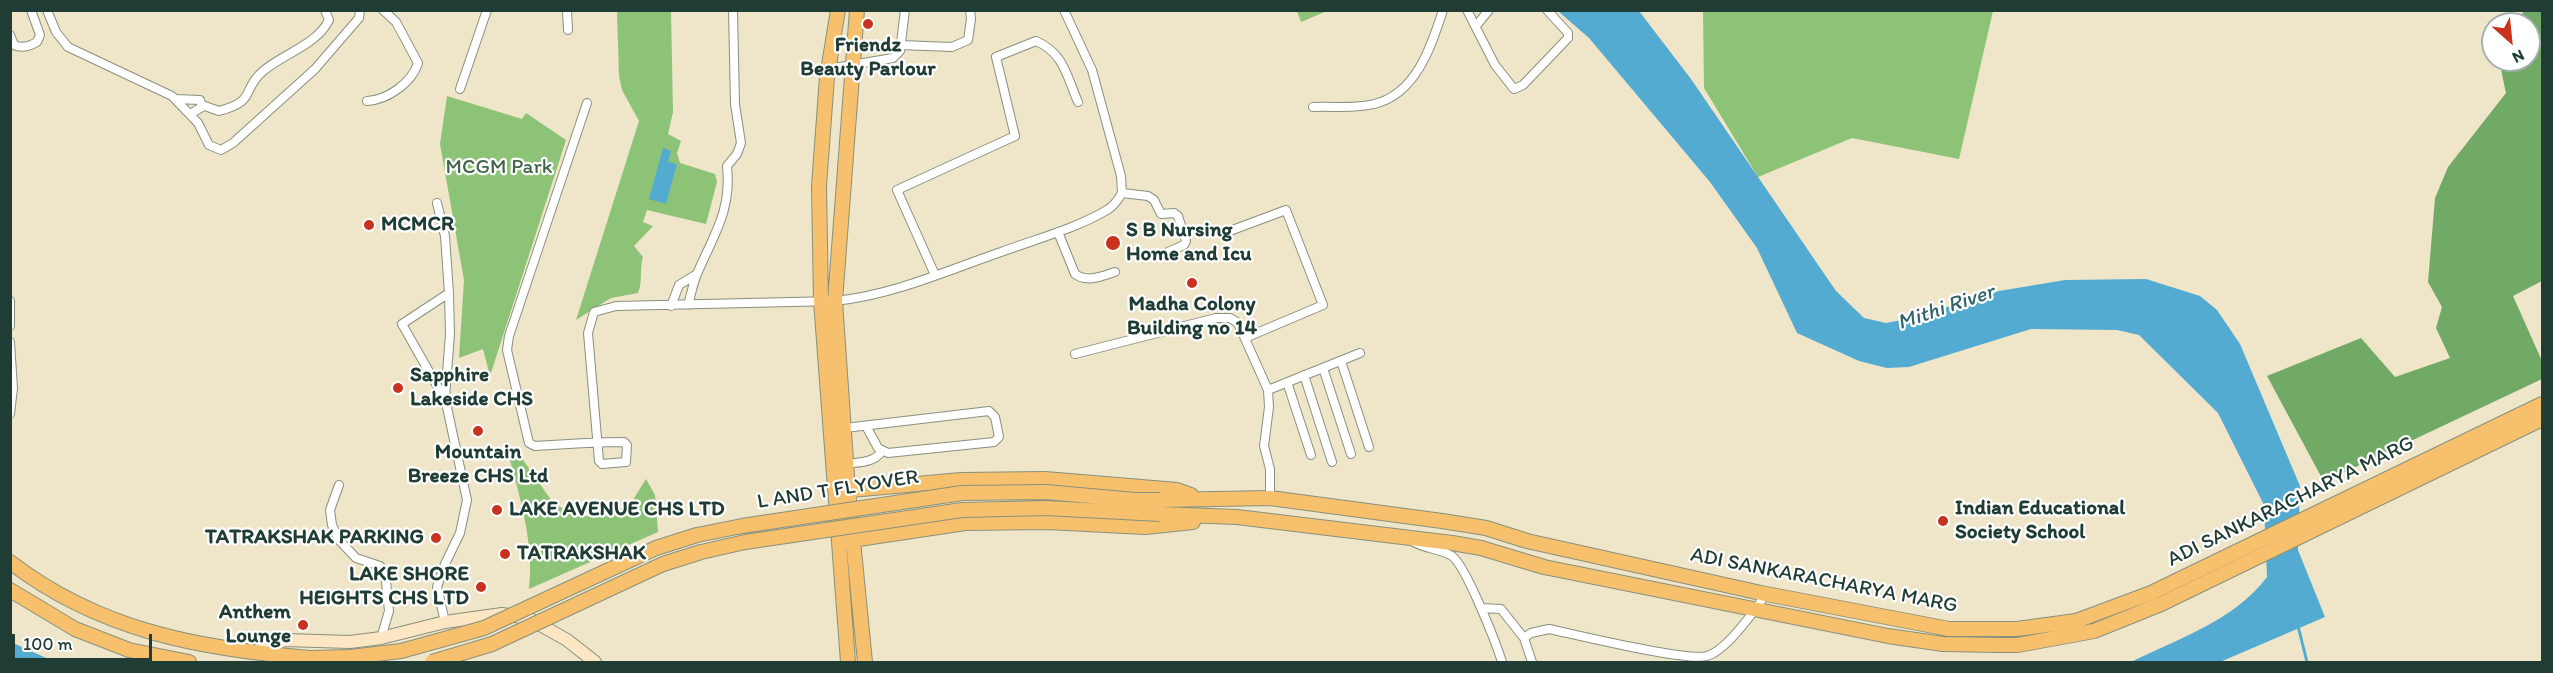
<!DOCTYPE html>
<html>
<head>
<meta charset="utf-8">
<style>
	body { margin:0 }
	#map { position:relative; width:2553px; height:673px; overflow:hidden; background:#efe5c8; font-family:Itim,sans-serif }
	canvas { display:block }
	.frame { position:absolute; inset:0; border:12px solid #1f3d34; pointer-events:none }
	.north { position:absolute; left:2481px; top:12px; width:60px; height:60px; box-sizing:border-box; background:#fff; border:2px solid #a5b1ae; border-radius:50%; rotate:153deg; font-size:16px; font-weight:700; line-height:24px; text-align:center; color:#1f3d34 }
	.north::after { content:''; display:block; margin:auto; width:21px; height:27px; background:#c8321e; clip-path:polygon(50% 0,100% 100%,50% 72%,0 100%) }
	.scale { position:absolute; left:12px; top:634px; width:140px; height:27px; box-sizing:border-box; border:3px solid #1f3d34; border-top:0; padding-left:8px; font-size:18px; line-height:21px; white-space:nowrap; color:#1f3d34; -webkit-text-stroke:4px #fff; paint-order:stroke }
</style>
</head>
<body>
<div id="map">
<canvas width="2553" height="673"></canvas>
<div class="frame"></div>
<div class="north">N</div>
<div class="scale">100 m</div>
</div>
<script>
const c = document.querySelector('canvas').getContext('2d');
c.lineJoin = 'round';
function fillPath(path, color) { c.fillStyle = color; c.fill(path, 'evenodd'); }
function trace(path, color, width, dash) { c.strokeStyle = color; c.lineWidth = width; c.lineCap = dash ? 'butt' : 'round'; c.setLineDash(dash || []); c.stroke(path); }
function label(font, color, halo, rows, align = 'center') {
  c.font = font + ' Itim,sans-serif'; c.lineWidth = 4.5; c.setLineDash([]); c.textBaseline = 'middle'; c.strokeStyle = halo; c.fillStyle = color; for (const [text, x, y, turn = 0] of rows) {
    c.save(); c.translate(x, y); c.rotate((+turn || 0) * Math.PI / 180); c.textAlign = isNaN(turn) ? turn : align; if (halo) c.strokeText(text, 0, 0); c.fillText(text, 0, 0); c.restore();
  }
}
const green = new Path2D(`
	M617,11h54l2,101 -5,22 13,7 -4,12 3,10 35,11 2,8 -11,42 -59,-14 -4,12 10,4 -19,20 9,11c-4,13 0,25 -5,36l-27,5 -35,22 63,-199 -17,-31 -3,-14z
	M1297,11h30l-26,11z
	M1703,11h290l-34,148 -107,-21 -94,39 -54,-89z
	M447,96l75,23 4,-6 40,27 -76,236 -7,-27 -24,9 5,-78 -24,-136z
	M505,441l16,16 33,47 25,12h27l25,-13 15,-24 9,16 3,37 -129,57c6,-49 -12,-100 -24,-148z`);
const forest = new Path2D(`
	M2524,11h18v270l-29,15 29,65v18l-218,103 -57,-106 94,-38 34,39 55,-19 -14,-30 6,-21 -14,-25 7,-84 13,-31 58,-74 -7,-33h30v-36h-13z`);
const water = new Path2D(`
	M1558,11h81l52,68 145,212 28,27 22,5 26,-5 87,-27 66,-11 81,-1 54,17 17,14 23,34 60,142 -2,64 27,67 -105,45h-89c47,-23 104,-42 136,-85l-3,-72 -46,-92 -79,-78 -22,-5 -86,-1 -122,38 -22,1 -28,-7 -62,-28 -40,-85 -47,-66 -121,-144z
	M663,148l8,3 -3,11 9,2 -11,40 -17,-5z
	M11,642l44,20h1h-45z`);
const stream = new Path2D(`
	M2298,626l9,36`);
const street = new Path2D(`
	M47,10l9,22 12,15 104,49 26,27 11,22 12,5 12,-7 82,-74 44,-51 1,-8
	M567,10l1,20
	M1064,10l28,60 29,106 1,17
	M1467,10l28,55 19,24 9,-4 45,-47v-5l-21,-23
	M1476,26l13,-16
	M10,35l4,10c8,4 16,1 23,-3l3,-7 -9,-25
	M900,45l52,2 16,-7 3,-21 -1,-9
	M828,69l65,-11 7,-7 5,-41
	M460,89l27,-79
	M176,99l24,1 2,7 -12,7
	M367,101c20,-1 45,-18 51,-38l-22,-41 -13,-12
	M587,103l-78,233 -2,14 22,93 6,3c30,-2 59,-4 89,-4l3,3 -1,17 -24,2 -3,-3 -11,-128 6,-21 22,-6 219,-5c58,-6 111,-30 166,-49 35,-13 74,-23 106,-42 7,-4 11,-10 15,-17
	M202,105l17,6c38,-10 22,-20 43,-39 20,-18 55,-27 67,-52l-4,-10
	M1313,107c19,-1 42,2 61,-3 42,-10 57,-57 69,-94
	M1122,193l26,3 6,4 7,14 13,-1 4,3 8,25 -2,4 -25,11
	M437,203l8,33 4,57 1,41 -5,64 22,102 -7,33 -15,31 -8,23 8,35
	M1058,232l17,42c12,9 27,2 40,-2
	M1227,232l59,-22 37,95 -78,33
	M935,275l-38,-85 118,-54 -19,-79 40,-16c28,12 31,36 42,61
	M10,301v25
	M688,305c3,-10 5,-22 9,-31 16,-38 35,-63 30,-108l10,-12 4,-11 -6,-39 -2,-94
	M671,306l8,-21 18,-11
	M10,342l3,46 -3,26
	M1075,354l141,-36h14l8,5 30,67 1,17 -5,39 6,23v29
	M1341,361l28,86
	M1323,368l28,86
	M1304,375l28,87
	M1287,382l24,73
	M1268,390l92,-37
	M444,398l-42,-74 47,-31
	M845,428l144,-17 6,6 4,20 -5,5 -106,11 -10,-5 -12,-22
	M846,464c14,-2 28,-1 36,-13
	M339,485l-9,25 2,15 7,15 17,18 24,8 5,6 4,39 -8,27
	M1412,541c12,8 30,8 40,15 14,10 44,87 50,106
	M1481,608l20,1 23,29
	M1532,662l-8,-24 7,-5 18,-4c28,6 138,33 158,27 19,-5 48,-46 59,-62`);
const secondary = new Path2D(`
	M253,653l32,-13 65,2 31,-4 64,-16 57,-8 26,4 39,22 28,22`);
const primary = new Path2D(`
	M838,10l-11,67 -8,109 2,115 27,361
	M857,10l-22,291 13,189 17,172
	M840,491l121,-11 84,-1 132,11 14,5
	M1160,500l110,-2 172,23 44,7 41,13 234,52 188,36h68l59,-8 75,-28 391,-189
	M1160,514l77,3 215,26 29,5 63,19 344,69 55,8 56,1h19l76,-14 67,-27 381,-185
	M845,541l120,-18 82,-1 98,5 48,-5
	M10,562c90,69 191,87 300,96
	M10,590l65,39 54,21 60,12`);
const primaryBridge = new Path2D(`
	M310,658l40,-1 51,-6 83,-23 172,-80 41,-13 45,-9 220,-33 84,-1 89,8h25
	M432,662l60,-18 171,-80 38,-12 44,-10 217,-32 84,-2 114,6`);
const markers = [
	[868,24,6,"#c8321e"],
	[369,225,6,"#c8321e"],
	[1113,243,8,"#c8321e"],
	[1192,283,6,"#c8321e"],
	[398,388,6,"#c8321e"],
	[478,431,6,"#c8321e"],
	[497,510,6,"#c8321e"],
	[1943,521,6,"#c8321e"],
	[436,538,6,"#c8321e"],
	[505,554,6,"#c8321e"],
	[481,587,6,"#c8321e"],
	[303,625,6,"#c8321e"]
];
const poiNames = [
	["Friendz",868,46,"center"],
	["Beauty Parlour",868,70,"center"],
	["MCMCR",381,225],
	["S B Nursing",1126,231],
	["Home and Icu",1126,255],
	["Madha Colony",1192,305,"center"],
	["Building no 14",1192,329,"center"],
	["Sapphire",410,376],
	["Lakeside CHS",410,400],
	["Mountain",478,453,"center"],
	["Breeze CHS Ltd",478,477,"center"],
	["Indian Educational",1955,509],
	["Society School",1955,533],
	["LAKE AVENUE CHS LTD",509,510],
	["TATRAKSHAK PARKING",424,538,"right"],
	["TATRAKSHAK",517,554],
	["LAKE SHORE",469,575,"right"],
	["HEIGHTS CHS LTD",469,599,"right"],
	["Anthem",291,613,"right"],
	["Lounge",291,637,"right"]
];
const parkNames = [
	["MCGM Park",499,168]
];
const streetNames = [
	["L AND T FLYOVER",838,490,-9],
	["ADI SANKARACHARYA MARG",2291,502,-26],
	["ADI SANKARACHARYA MARG",1824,581,11]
];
const waterNames = [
	["Mithi River",1946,308,-19]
];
fillPath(green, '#8cc376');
fillPath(forest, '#71a967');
fillPath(water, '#54abd1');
trace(stream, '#54abd1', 3);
trace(street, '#87917e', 10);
trace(secondary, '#87917e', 14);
trace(primary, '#87917e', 16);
trace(street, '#fff', 8);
trace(secondary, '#fce6c4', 12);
trace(primary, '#f7c06c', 14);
trace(primaryBridge, '#87917e', 16, []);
trace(primaryBridge, '#f7c06c', 14);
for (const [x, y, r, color] of markers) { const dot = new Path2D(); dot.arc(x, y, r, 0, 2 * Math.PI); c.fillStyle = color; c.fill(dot); trace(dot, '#fff', 2); }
label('bold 21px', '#1f3d34', '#fff', poiNames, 'left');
label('21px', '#406548', '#fff', parkNames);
label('21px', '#1f3d34', '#fff', streetNames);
label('italic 22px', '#32646b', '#fff', waterNames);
</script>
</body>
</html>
